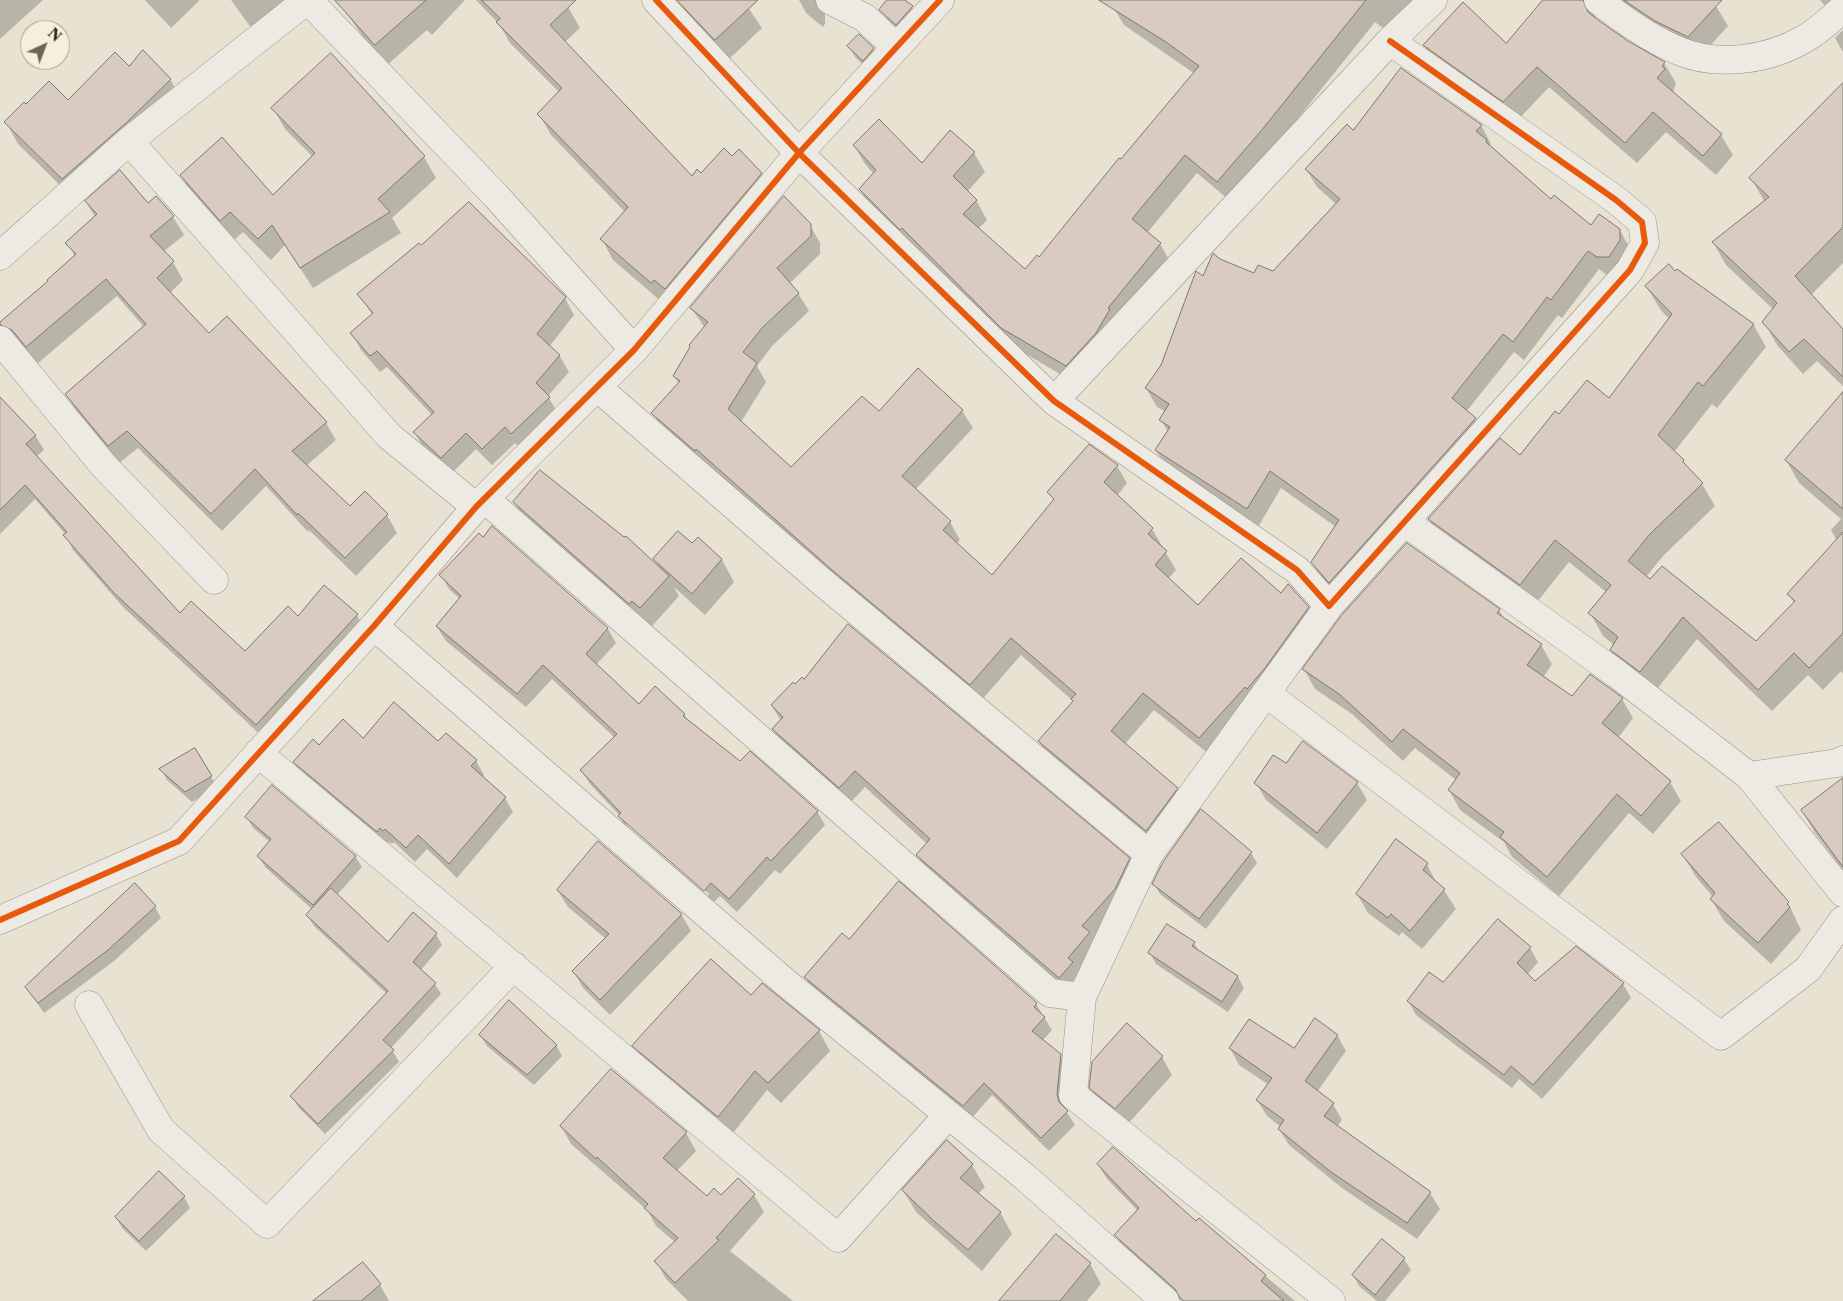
<!DOCTYPE html>
<html>
<head>
<meta charset="utf-8">
<style>
	body { margin:0 }
	#map { position:relative; width:1843px; height:1301px; overflow:hidden; background:#e8e2d2; font-family:"Libre Caslon Text",serif }
	canvas { display:block }
	.north { position:absolute; left:20px; top:20px; width:50px; height:50px; box-sizing:border-box; background:#f5efdd; border:1px solid #a59d8f; border-radius:50%; rotate:43deg; font-size:14px; font-weight:700; line-height:20px; text-align:center; color:#2c211a }
	.north::after { content:''; display:block; margin:auto; width:18px; height:22px; background:#6e655a; clip-path:polygon(50% 0,100% 100%,50% 72%,0 100%) }
</style>
</head>
<body>
<div id="map">
<canvas width="1843" height="1301"></canvas>
<div class="north">N</div>
</div>
<script>
const c = document.querySelector('canvas').getContext('2d');
c.lineJoin = 'round';
function fillPath(path, color) { c.fillStyle = color; c.fill(path, 'evenodd'); }
function trace(path, color, width, dash) { c.strokeStyle = color; c.lineWidth = width; c.lineCap = dash ? 'butt' : 'round'; c.setLineDash(dash || []); c.stroke(path); }
const shadow = new Path2D(`
	M0,0h43l-43,39z
	M145,0h53l1,1 -28,27z
	M231,0h74l-48,36z
	M354,0h111l-33,35 -5,-5 -41,36 -15,-17 -27,-40z
	M476,0h85l7,7 12,21 -15,14 127,136 40,-20 29,16 12,20 -110,109 -50,-43 -11,-21 23,-27 -74,-77 -12,-21 21,-21 -50,-50 -11,-19z
	M678,0h65l19,28 -34,32 -35,-37z
	M799,0h49l-23,11v13l-2,3 -17,-14z
	M894,0h9l9,7 6,11 -16,17 -13,-13 -6,-10z
	M1116,0h296l2,3 -23,31 -16,-12 -103,129 -43,49 -32,-27 -50,60 13,11 11,19 -94,121 -63,-37 -143,-138 -11,-20 14,-15 -9,-10 -11,-19 68,20 52,-12 11,19 -18,20 9,8 11,20 -9,9 47,41 14,-12 156,-184 -71,-49 -12,-20z
	M1544,0h166l6,6 12,20 -28,31 -103,-45 -2,5 22,18 47,28 12,20 -3,10 48,42 12,20 -17,20 -50,-43 -29,31 -88,-76 -33,35 -80,-57 -12,-20h82z
	M1820,0h23l-3,24z
	M1843,30v22l-8,-14z
	M859,36l14,13 7,11 -11,11 -14,-14 -6,-11z
	M129,68l41,11 12,22 -106,100 -58,-57 -12,-22 20,-16 42,-5z
	M1843,85v178l-32,32 32,36v55l-26,-25 -14,13 -26,-29 -13,-23 10,-12 -48,-45 -13,-23 51,-41 -13,-23z
	M273,108l151,49 12,21 -44,40 9,15 -88,55 -28,-43 -14,15 -28,-28 -10,9 -40,-45 -12,-21 92,22 40,-40 -28,-28z
	M1481,125l10,19 -2,2 62,55 40,26 29,3 10,19 -22,27 -9,-7 -37,49 -4,-3 -34,45 -10,-8 -48,60 9,7 11,19 -146,162 -17,-19 -10,-18 23,-36 -55,-39 -23,39 -91,-58 -11,-19 12,-18 -7,-12 5,-8 -9,-5 -11,-19 16,-22 41,-89 16,-17 35,15 19,-3 63,-68 -19,-17 -11,-18 47,-38z
	M156,197l17,20 11,18 -21,17 10,10 10,18 -13,13 39,41 117,89 10,17 -30,26 44,42 37,7 10,18 -41,43 -47,-46 -1,2 -42,-46 -44,45 -84,-83 -19,15 -42,-51 -10,-17 77,-68 -27,-31 -80,68 -37,-37v-4l50,-41 25,-26 -8,-13 28,-26 -9,-15 62,3z
	M810,225l10,18v11l-31,30 9,9 11,18 -37,35 -15,20 9,16 -25,40 50,47 88,-56 83,-2 11,17 -58,62 35,32 10,18 -4,4 36,32 62,-75 -5,-9 68,-26 10,17 -10,13 35,33 24,41 -8,9 30,27 83,-11 27,13 10,18 -108,129 -56,-45 -29,34 52,45 10,18 -30,41 -108,-89 -10,-18 35,-39 -53,-47 -41,47 -317,-271 -10,-18 26,-29 -5,-8 31,-48 -14,-20z
	M421,246l144,52 9,17 -25,32 10,8 10,17 -21,24 10,18 -36,36 -7,-7 -23,22 -16,-16 -25,25 -27,-25 -9,-16 17,-18 -45,-48 -7,5 -19,-22 -9,-17 21,-17 -14,-22z
	M1675,272l78,52 13,23 -49,61 -5,-4 -38,48 28,32 13,22 -52,50 -17,21 110,66 38,-40 -5,-9 48,-53 -6,-11 10,-11 -42,-36 -13,-23 57,-66v280l-2,-3 -18,19 -15,-15 -36,36 -75,-72 -44,55 -28,-21 -14,-23 3,-5 -11,-9 -13,-23 16,-21 -37,-30 -36,45 -91,-65 -13,-23 92,-62 38,-41 50,-16 60,-81 -9,-10 -13,-22z
	M0,398l35,37 9,15 -8,7 144,158 65,37 53,-35 59,-2 8,15 -100,109 -141,-131 -51,-58 -7,-15 -31,-36 -35,35z
	M514,502l146,67 -6,-10 38,-14 6,-6 24,21 12,22 -29,33 -31,-28 5,9 -27,30 -9,-7 -3,3 -115,-101z
	M1407,544l92,66 6,10 36,25 11,19 -9,14 30,20 49,1 11,19 -15,20 52,44 11,19 -28,33 -24,-21 -70,83 -47,-39 -8,-15 -44,-32 -11,-20 7,-10 -41,-32 -12,13 -51,-47 -37,-25 -11,-20z
	M441,575l167,54 8,14 -20,22 43,41 45,8 5,8 51,41 77,48 8,14 -45,49 -5,-4 -38,42 -17,-16 -8,8 -85,-73 -7,-15 -30,-32 -9,-14 34,-32 -63,-59 -26,28 -80,-66 -9,-14 23,-28 -11,-10zM624,820l85,74 -1,2 -81,-70z
	M772,706l357,153 10,17 -15,30 -31,35 6,9 -30,44 -142,-122 -10,-17 10,-11 -62,-57 -16,17 -66,-58 -10,-17 8,-8z
	M363,739l75,4 38,18 8,14 -2,3 23,20 8,14 -56,66 -30,-29 -12,13 -21,-20 -2,2 -3,-2 -3,4 -83,-70 -9,-14 25,-16z
	M1303,742l54,41 10,17 -40,49 -61,-49 -10,-17 30,-18z
	M195,749l22,38 -25,15 -25,-22 -6,-11z
	M1843,792v78l-28,-37 -13,-23z
	M247,817l108,39 7,11 -25,28 51,49 25,-30 23,20 6,11 -21,25 14,14 6,10 -50,54 8,14 -74,72 -27,-27 -6,-11 95,-102 -73,-68 -6,-10 5,-6 -48,-43 -7,-11 12,-14 -17,-14z
	M1251,853l6,10 -51,66 -46,-35 -6,-10z
	M1683,855l105,48 13,27 -30,34 -47,-43 -13,-22 2,-2 -17,-20z
	M1427,864l10,20 7,6 12,19 -34,40 -20,-17 -3,4 -31,-23 -11,-19z
	M558,891l123,23 10,17 -81,84 -27,-27 -9,-16 32,-33 -38,-32z
	M155,907l6,11 -47,43 -70,52 -18,-26z
	M849,941l187,63 16,26 -10,11 18,14 8,14 -4,39 11,17 -26,26 -57,-56 -21,24 -158,-129 -8,-13z
	M1194,943l5,8 39,26 6,11 -16,24 -72,-48 -6,-11z
	M1530,948l8,14 -11,13 8,8 88,1 8,14 -89,101 -23,-20 -7,9 -96,-73 -8,-14z
	M751,997l68,34 11,20 -49,52 -14,-13 -37,47 -84,-71 -12,-20z
	M480,1035l76,10 6,11 -28,29 -47,-39z
	M1337,1035l9,16 -29,41 16,12 9,16 -5,7 93,66 10,16 -23,30 -75,-51 -53,-43 -10,-16 2,-2 -14,-11 -10,-16 12,-15 -30,-20 -9,-17 64,2z
	M1162,1057l10,18 -46,51 -25,-20 -10,-18z
	M612,1071l74,62 10,18 -19,20 30,27 47,-3 10,17 -34,39 63,50h-105l-22,-22 -10,-18 19,-19 -19,-16 -8,-15 -77,-67 -10,-18z
	M947,1141l25,24 13,22 -7,7 22,18 12,22 -30,37 -66,-59 -13,-22z
	M1098,1164l98,59 3,-3 96,81h-113l-58,-51 -8,-15 22,-24 -31,-32z
	M184,1197l6,11 -44,43 -24,-23 -6,-11z
	M1382,1240l22,19 7,11 -26,31h-8l-18,-15 -6,-11z
	M1090,1264l11,20 -14,17h-84z
	M380,1285l9,16h-45z`);
const building = new Path2D(`
	M335,0h91l-51,45z
	M482,0h94l-26,25 142,151 5,-7 4,4 23,-25 8,8 7,-7 23,24 -97,116 -11,-9 -3,3 -51,-44 28,-32 -91,-93 25,-26 -66,-66 4,-3z
	M677,0h81l-43,40z
	M887,0h18l8,6 -17,19 -17,-15z
	M1099,0h267l-105,131 -44,51 -32,-27 -53,64 29,24 -53,65 2,1 -14,24 -30,33 -65,-38 -99,-100 -2,2 -41,-41 17,-19 -23,-25 26,-26 43,44 28,-33 25,22 -22,24 24,24 -14,14 62,55 12,-14 2,2 80,-99 2,1 78,-93 -33,-24z
	M1543,0h40l5,12 10,8 30,21 37,21 -3,4 3,3 -8,9 65,56 -19,22 -50,-44 -28,31 -88,-76 -34,35 -80,-57 40,-43 43,41z
	M1624,0h98l-34,37 -33,-16z
	M859,34l15,14 -11,13 -16,-15z
	M143,50l28,29 -46,45 -63,55 -58,-57 20,-20 2,2 23,-23 19,19 47,-48 14,14z
	M331,53l94,103 -47,43 12,13 -90,56 -28,-43 -14,14 -28,-27 -10,9 -40,-46 42,-38 51,58 42,-42 -44,-45z
	M1401,68l81,57 -6,6 11,9 -1,2 65,57 3,-4 37,30 8,-11 21,15v11l-11,17h-12l-9,-6 -37,49 -4,-3 -34,45 -10,-8 -51,64 24,20 -147,165 -18,-21 28,-42 -69,-49 -23,38 -92,-59 15,-23 -11,-7 10,-16 -24,-16 16,-23 35,-94 7,5 10,-23 7,6 34,14 4,-8 15,6 67,-72 -35,-30 42,-45 6,6z
	M1843,83v144l-48,49 48,53v48l-39,-38 -15,13 -27,-30 15,-19 -65,-61 57,-45 -20,-19z
	M120,170l28,33 8,-7 18,20 -24,20 24,25 -17,17 52,55 18,-17 100,106 -35,29 58,55 15,-15 23,23 -43,44 -47,-45 -1,2 -42,-46 -44,45 -84,-83 -19,15 -43,-52 81,-70 -40,-45 -80,68 -14,-17 -12,-5v-3l48,-41 -1,-1 29,-26 -11,-11 32,-29 -12,-13z
	M784,196l27,28v12l-34,32 22,25 -37,35 -19,24 14,11 -29,46 63,58 71,-71 17,15 39,-43 45,42 -61,66 49,45 -8,9 49,45 62,-76 -7,-7 42,-48 29,21 -14,17 49,46 -5,6 19,17 -12,14 43,40 43,-47 40,35 7,-9 21,23 -44,61 -18,21 -2,-2 -46,51 -56,-45 -32,38 67,57 -32,43 -108,-90 35,-40 -2,-2 5,-5 -65,-56 -41,47 -138,-115 -136,-121 -1,2 -44,-38 29,-32 -7,-5 17,-29 -1,-2 19,-23 -18,-14z
	M469,202l97,95 -29,37 23,21 -24,28 14,14 -39,37 -6,-7 -23,22 -16,-16 -25,25 -28,-26 21,-20 -57,-61 -7,5 -20,-23 23,-20 -16,-19 62,-51 2,2z
	M1669,264l6,7 2,-2 77,55 -51,62 -5,-4 -40,53 26,25 -1,2 20,21 -53,51 -22,27 22,18 12,-13 94,75 39,-40 -8,-7 56,-62v101l-34,35 -15,-15 -36,37 -75,-73 -43,55 -30,-22 8,-13 -30,-24 23,-28 -56,-45 -35,45 -92,-66 72,-81 20,17 35,-44 4,3 28,-34 22,18 63,-84 -27,-28z
	M1843,392v117l-58,-49z
	M0,397l36,38 -10,9 154,169 11,-12 54,50 43,-45 10,10 26,-31 34,29 -102,111 -142,-132 -51,-58 4,-3 -42,-47 -25,25z
	M540,470l84,67 2,-1 43,40 -29,32 -8,-7 -3,3 -116,-102z
	M492,526l116,102 -22,26 53,50 16,-18 30,28 -2,2 57,45 10,-10 68,60 -47,50 -4,-4 -38,42 -18,-16 -7,8 -86,-75 3,-3 -41,-43 37,-36 -74,-69 -26,29 -81,-68 25,-30 -22,-21 40,-42 4,4z
	M678,531l14,12 6,-6 24,22 -30,35 -39,-35z
	M1407,543l93,66 -3,4 45,31 -15,21 45,31 18,-22 33,24 -21,25 69,58 -30,35 -24,-22 -70,83 -47,-40 4,-5 -56,-42 12,-17 -57,-44 -11,13 -53,-48 -37,-25 39,-53z
	M848,624l282,234 -15,31 -33,37 8,6 -22,26 5,4 -14,16 -143,-123 14,-16 -75,-68 -16,17 -67,-59 11,-12 -12,-12 22,-23 2,2 7,-7 2,2z
	M394,702l44,39 8,-8 31,27 -6,6 35,31 -57,67 -31,-29 -12,13 -21,-19 -2,2 -3,-3 -3,4 -84,-70 20,-23 6,6 24,-26 20,19z
	M1303,741l55,41 -41,51 -63,-50 19,-28 13,8z
	M195,748l17,28 -27,16 -26,-23z
	M1843,778v89l-42,-57z
	M272,785l84,71 -43,49 -56,-49 14,-17 -26,-22z
	M1201,809l51,43 -53,67 -47,-35 11,-22z
	M1719,822l70,80 -2,2 3,3 -32,36 -48,-44 5,-6 -34,-39z
	M1396,839l32,24 -5,7 22,19 -35,42 -19,-17 -3,4 -32,-24z
	M598,841l84,73 -82,86 -28,-29 37,-37 -52,-44z
	M899,881l138,122 -3,4 11,10 -13,14 29,23 -4,40 2,8 9,9 -27,27 -57,-55 -21,23 -159,-129 38,-44 7,6z
	M135,883l21,23 -48,44 -70,53 -13,-16z
	M331,888l57,54 25,-30 24,21 -24,29 23,21 -53,57 11,10 -76,74 -28,-28 98,-105 -82,-76z
	M1498,919l33,28 -14,16 18,18 41,-35 48,37 -91,102 -22,-19 -7,9 -97,-74 22,-29 14,10z
	M1167,924l28,18 -3,4 46,30 -16,26 -74,-49z
	M711,959l40,36 11,-12 58,47 -52,53 -13,-12 -37,46 -86,-71z
	M509,1000l48,45 -30,30 -48,-40z
	M1315,1018l23,17 -33,46 29,22 -10,13 107,76 -24,31 -76,-51 -53,-43 6,-9 -28,-20 16,-22 -43,-30 20,-29 45,29z
	M1127,1023l36,33 -48,53 -26,-21 3,-26z
	M611,1069l76,63 -24,26 44,38 7,-8 7,7 17,-17 17,16 -39,44 3,2 -44,43 -21,-22 24,-23 -34,-30 4,-4 -51,-47 -1,2 -36,-33z
	M947,1140l26,24 -13,14 41,34 -33,38 -33,-28 -33,-32z
	M1113,1147l83,74 3,-3 67,57 -5,6 23,20h-100l-4,-3 -5,-9 -61,-54 25,-27 -42,-44z
	M159,1171l26,25 -46,45 -24,-24z
	M1056,1234l35,29 -31,38h-61z
	M1382,1239l23,19 -30,37 -23,-20z
	M363,1262l18,22 -20,17h-48z`);
const minor = new Path2D(`
	M308,0l188,196 138,154
	M656,0l143,153 255,248 243,169 32,36 301,-336 15,-27 -3,-21 -26,-22 -226,-159
	M830,0l35,18 31,29
	M1598,0c24,19 52,39 81,51 38,16 90,9 125,-12 15,-8 27,-20 39,-31
	M129,141l260,295 87,71
	M0,256l129,-115 178,-141
	M0,340l104,126 110,114
	M597,387l225,195 327,272
	M1054,401l336,-360 43,-41
	M485,499l565,494 32,4
	M1405,522l212,152 132,102 88,-13 6,-3
	M1329,606l-180,248 -67,143 -9,98 258,206
	M374,626l411,356 240,195 140,124
	M1267,694l454,342 87,-67 35,-49
	M258,753l580,485 110,-123
	M1749,776l94,117
	M0,920l179,-79 195,-215 102,-119 158,-157 165,-197 141,-153
	M89,1005l72,125 106,94 247,-258`);
const cycleway = new Path2D(`
	M656,0l143,153 255,248 243,169 32,36 301,-336 15,-27 -3,-21 -26,-22 -226,-159
	M0,920l179,-79 195,-215 102,-119 158,-157 165,-197 141,-153`);
fillPath(shadow, '#0003');
fillPath(building, '#d9cbc0');
trace(building, '#7d7870', 1);
trace(minor, '#989389', 29);
trace(minor, '#eceae2', 28);
trace(cycleway, '#e8590c', 6);
</script>
</body>
</html>
